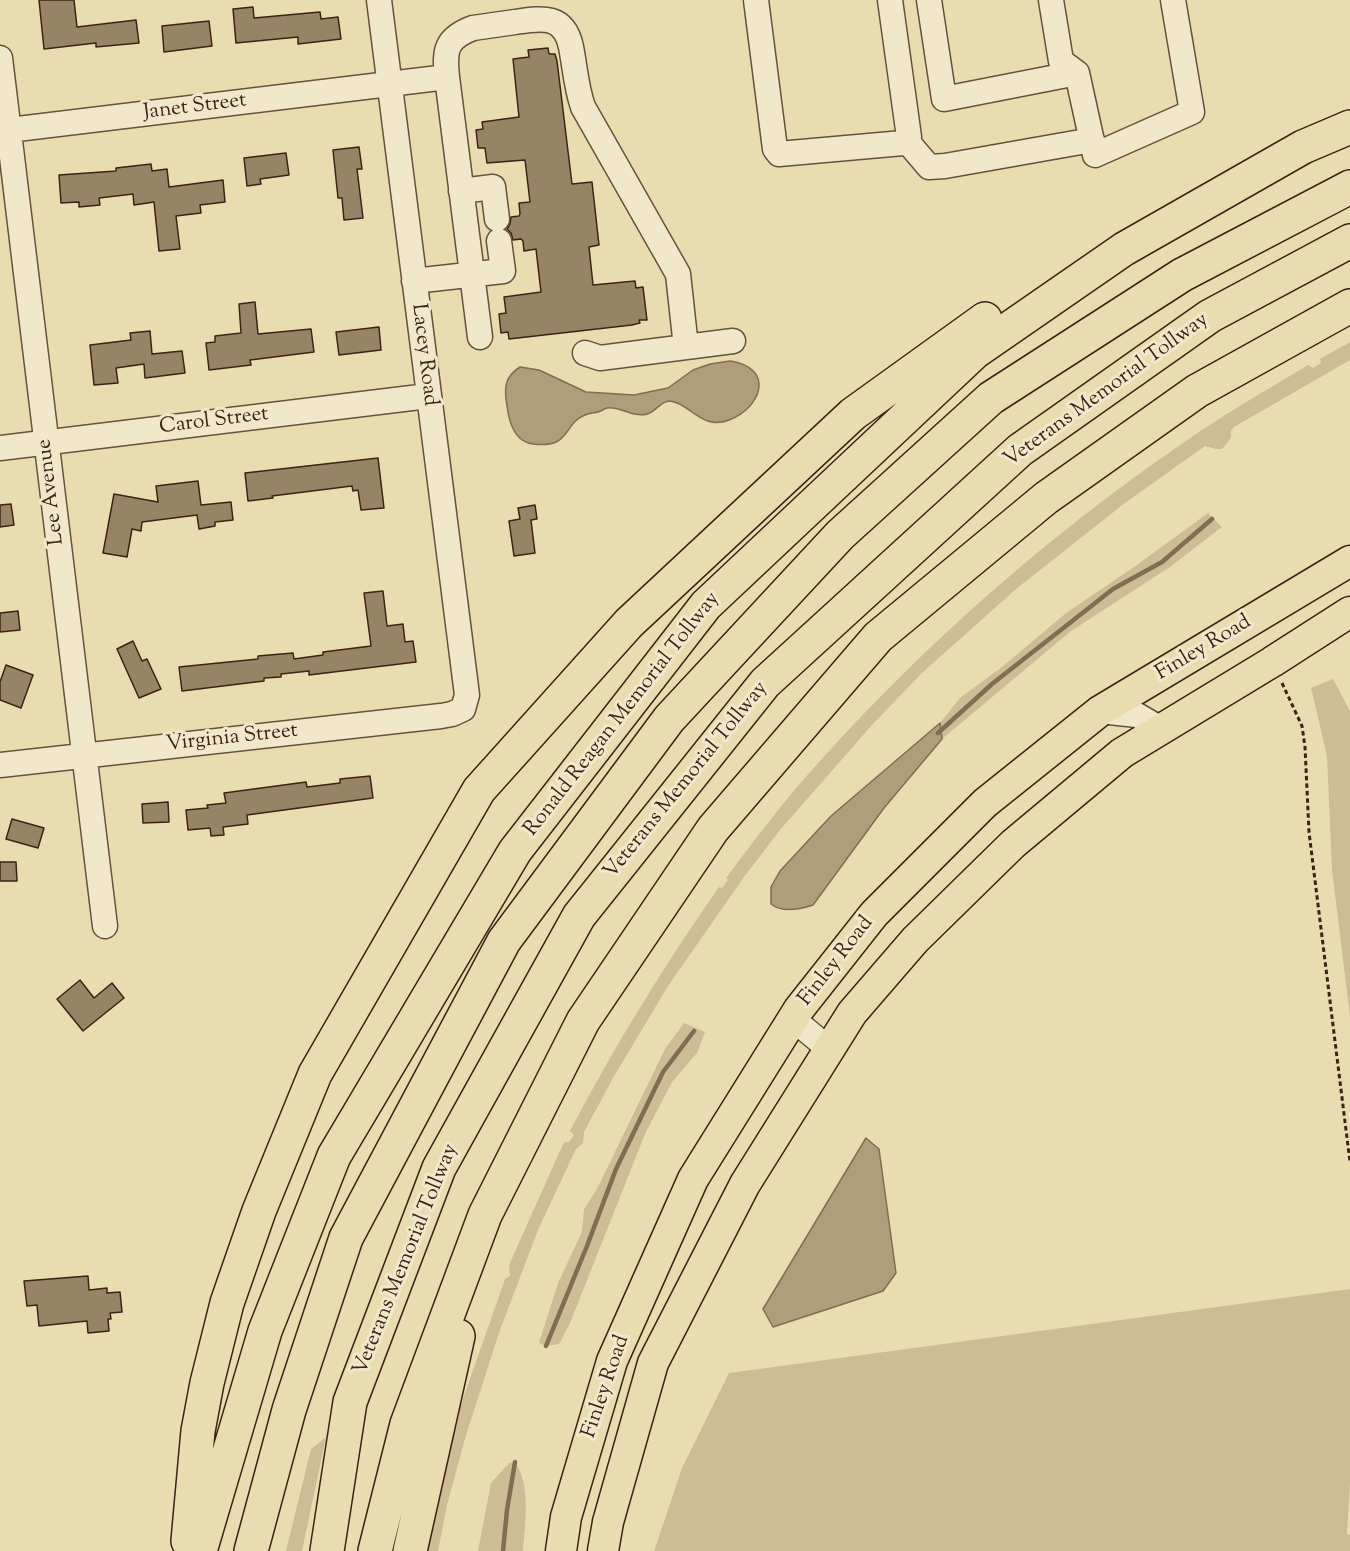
<!DOCTYPE html>
<html>
<head>
<meta charset="utf-8">
<style>
	body { margin:0 }
	canvas { display:block; background:#eadcb1 }
</style>
</head>
<body>
<canvas width="1350" height="1551"></canvas>
<script>
const c = document.querySelector('canvas').getContext('2d');
c.lineJoin = 'round';
function fillPath(path, color) { c.fillStyle = color; c.fill(path, 'evenodd'); }
function trace(path, color, width, dash) { c.strokeStyle = color; c.lineWidth = width; c.lineCap = dash ? 'butt' : 'round'; c.setLineDash(dash || []); c.stroke(path); }
function label(font, color, halo, rows, align = 'center') {
  c.font = font + ' "Sorts Mill Goudy",serif'; c.lineWidth = 6; c.setLineDash([]); c.textBaseline = 'middle'; c.strokeStyle = halo; c.fillStyle = color; for (const [text, x, y, turn = 0] of rows) {
    c.save(); c.translate(x, y); c.rotate((+turn || 0) * Math.PI / 180); c.textAlign = isNaN(turn) ? turn : align; if (halo) c.strokeText(text, 0, 0); c.fillText(text, 0, 0); c.restore();
  }
}
const green = new Path2D(`
	M1350,342v18l-116,67 -3,4v7l-9,11h-6l-11,-3 -80,57 -109,86 -94,84 -50,52 -92,105 -36,47 -76,109 -55,92 -29,54 -1,11 -7,6 -38,81 -38,100 -34,105 -19,70 -9,46h-14l33,-135 48,-137 5,-3 -1,-11 55,-123h5l5,-7 -4,-4c45,-86 94,-165 149,-244l3,1 6,-8 -2,-2c30,-40 60,-80 94,-117 107,-119 228,-225 360,-316 41,-29 85,-54 128,-80l5,3 8,-5 -1,-4z
	M1208,513l14,14 -52,40 -99,64 -129,108 -2,-16 20,-25 42,-31 64,-54 71,-48z
	M1333,679l17,32v305l-18,-146 -5,-114 -16,-68z
	M684,1023l21,9 -8,21 -25,29 -27,52 -75,189 -11,21 -13,2 -7,-3 19,-60 24,-51 2,-23 13,-20 68,-140z
	M1350,1289v195l-3,50 3,1v16h-696l28,-83 47,-95z
	M326,1437l-24,114h-16l25,-102z
	M515,1462c16,23 10,62 8,89h-45l13,-68 18,-20z`);
const water = new Path2D(`
	M730,361c46,7 31,47 -1,59 -27,11 -39,-17 -59,-19 -10,0 -14,11 -23,13 -14,4 -27,-8 -40,-6 -4,1 -5,3 -9,4 -4,1 -9,1 -13,3 -22,8 -13,34 -52,29 -19,-2 -24,-22 -26,-38 -3,-17 -3,-29 13,-39l19,3 47,22 48,3 34,-7 25,-18 17,-6z
	M940,723l2,16 -58,69 -71,97c-12,4 -31,8 -42,-1v-17l9,-16 51,-55z
	M866,1138l13,11 17,124 -13,18 -110,36 -10,-18z`);
const stream = new Path2D(`
	M938,733l54,-49 121,-95 49,-27 50,-43
	M546,1346l41,-100 29,-77 47,-97 31,-41
	M503,1551l4,-41 8,-48`);
const building = new Path2D(`
	M39,0h35l3,27 59,-7 3,23 -43,4v-4l-52,6z
	M253,7l1,11 66,-6 1,7 17,-2 3,22 -43,5v-7l-62,6 -3,-34z
	M209,21l3,25 -48,6 -2,-26z
	M548,48l1,6h6l2,7 15,123 20,-2 7,63 -10,2 4,38 42,-4 1,7 7,-1 4,33h-8l1,3 -8,2 -123,14 -1,-7 -7,1 -2,-19 7,-1 -2,-16 37,-5 -5,-43 -12,2 -1,-10 -2,-2 -8,1 -2,-7 -4,-4 3,-5 1,-7 8,-1 1,-2 -1,-11 11,-1 -5,-42 -38,3 -2,-15h-7l-2,-18 7,-1 -1,-7 37,-5 -6,-58 16,-2 -1,-7z
	M359,147l3,22h-5l6,49 -19,2 -2,-22h-4l-5,-48z
	M286,153l3,22 -29,4 1,5 -14,2 -3,-28z
	M151,164l1,7 15,-2 2,18 54,-7 2,22 -25,3 1,8 -25,3 4,33 -21,2 -5,-49 -20,3 -1,-11 -34,4 1,7 -21,2v-5l-18,1 -2,-28 57,-4v-3z
	M255,302l3,32 53,-5 3,23 -64,8 1,5 -42,5 -3,-27 9,-1v-6l26,-3 -2,-29z
	M379,327l2,23 -42,5 -3,-23z
	M150,331l2,23 30,-3 3,22 -40,5 -1,-14 -28,4 2,15 -24,2 -4,-40 41,-5 -1,-7z
	M378,458l6,50 -23,2 -3,-20 -5,1 -1,-5 -80,10 1,2 -25,3 -3,-28z
	M198,481l3,24 30,-3 2,18 -18,2v4l-16,3 -2,-14 -55,7 -1,9 -9,-2 -5,28 -24,-4 11,-59 44,8 -2,-16z
	M11,504l3,21 -14,2v-22z
	M535,505l2,14 -6,1 4,33 -21,3 -5,-35 11,-2 -2,-11z
	M383,591l4,35 16,-2 2,18 8,-1 3,21 -107,13v-4l-28,3v3l-17,1v3l-82,10 -3,-24 79,-8v-3l35,-3 1,6 29,-4v-3l48,-6 -7,-53z
	M18,611l2,19 -20,2v-19z
	M133,641l9,20 5,-2 14,30 -22,9 -22,-49z
	M6,665l27,10 -12,33 -21,-8v-18z
	M370,776l3,22 -126,17 1,9 -25,3 1,8 -13,1 -1,-8 -22,2 -2,-20 22,-2 -1,-3 19,-2 -2,-10 82,-11 1,5 33,-4v-4z
	M168,802l1,20 -26,1 -1,-19z
	M12,819l32,9 -6,20 -32,-9z
	M0,862h16l1,19h-17z
	M80,980l14,18 18,-15 12,15 -41,33 -26,-32z
	M88,1276l1,14 18,-2v5l13,-1 2,20 -12,1 1,6h-3l1,12 -21,2 -1,-12 -48,5 -2,-21 -10,1 -3,-25z`);
const path = new Path2D(`
	M1282,683l20,43 3,21 4,85 41,330`);
const minor = new Path2D(`
	M756,0l19,149 4,5 124,-11 6,-6 -19,-137
	M929,0l15,99 133,-26
	M1051,0l10,61 16,12 18,82 97,-43 -19,-112
	M0,58l105,868
	M447,77c-3,-27 -1,-39 26,-49 14,-2 28,-4 42,-6 27,-4 49,-8 56,25 4,20 5,40 12,60l95,167 8,73
	M0,131l447,-54 33,260
	M906,140l23,27 16,-1 147,-26
	M461,191l32,-4 4,32
	M414,281l89,-10 -4,-30
	M585,353l15,5 133,-17
	M0,448l428,-52
	M1100,711l37,4 24,14
	M0,765l441,-49 11,-2 11,-5 4,-14 -88,-695
	M793,1019l36,30`);
const major = new Path2D(`
	M561,1551l5,-34 46,-156 81,-182 106,-170 75,-95 111,-111 115,-92 250,-150
	M603,1551l5,-29 45,-159 92,-179 107,-171 63,-73 98,-96 109,-91 150,-91 78,-50`);
const highway = new Path2D(`
	M188,1541l10,-110 9,-48 20,-80 32,-92 56,-137 164,-284 150,-167 224,-209 132,-95
	M200,1551l65,-220 69,-175 181,-305 191,-246 269,-253 149,-103 179,-102 47,-20
	M251,1551l38,-141 57,-172 158,-297 165,-222 171,-184 151,-137 191,-123 168,-88
	M327,1551l23,-149 89,-234 140,-252 186,-233 255,-233 190,-134 140,-75
	M375,1551l32,-127 78,-209 98,-194 130,-192 165,-192 168,-139 151,-107 153,-85
	M410,1551l48,-215`);
const streetNames = [
	["Janet Street",195,108,-7],
	["Lacey Road",423,355,83],
	["Veterans Memorial Tollway",1107,391,-36],
	["Carol Street",214,422,-7],
	["Lee Avenue",52,492,-97],
	["Finley Road",1204,649,-31],
	["Ronald Reagan Memorial Tollway",623,715,-52],
	["Virginia Street",232,739,-6],
	["Veterans Memorial Tollway",687,781,-51],
	["Finley Road",837,962,-52],
	["Veterans Memorial Tollway",407,1260,-68],
	["Finley Road",607,1387,-71]
];
fillPath(green, '#cdbc96');
fillPath(water, '#b09d7c');
trace(water, '#826c53', 1.5);
trace(stream, '#826c53', 4.5);
fillPath(building, '#978366');
trace(building, '#3e2215', 1.5);
trace(minor, '#69503c', 27);
trace(major, '#3e2215', 33);
trace(highway, '#3e2215', 36);
trace(path, '#3e2215', 3, [4.5, 3]);
trace(minor, '#f1e8cc', 24);
trace(major, '#eadcb1', 30);
trace(highway, '#eadcb1', 33);
label('21px', '#3e2215', '#f1e8cc', streetNames);
</script>
</body>
</html>
